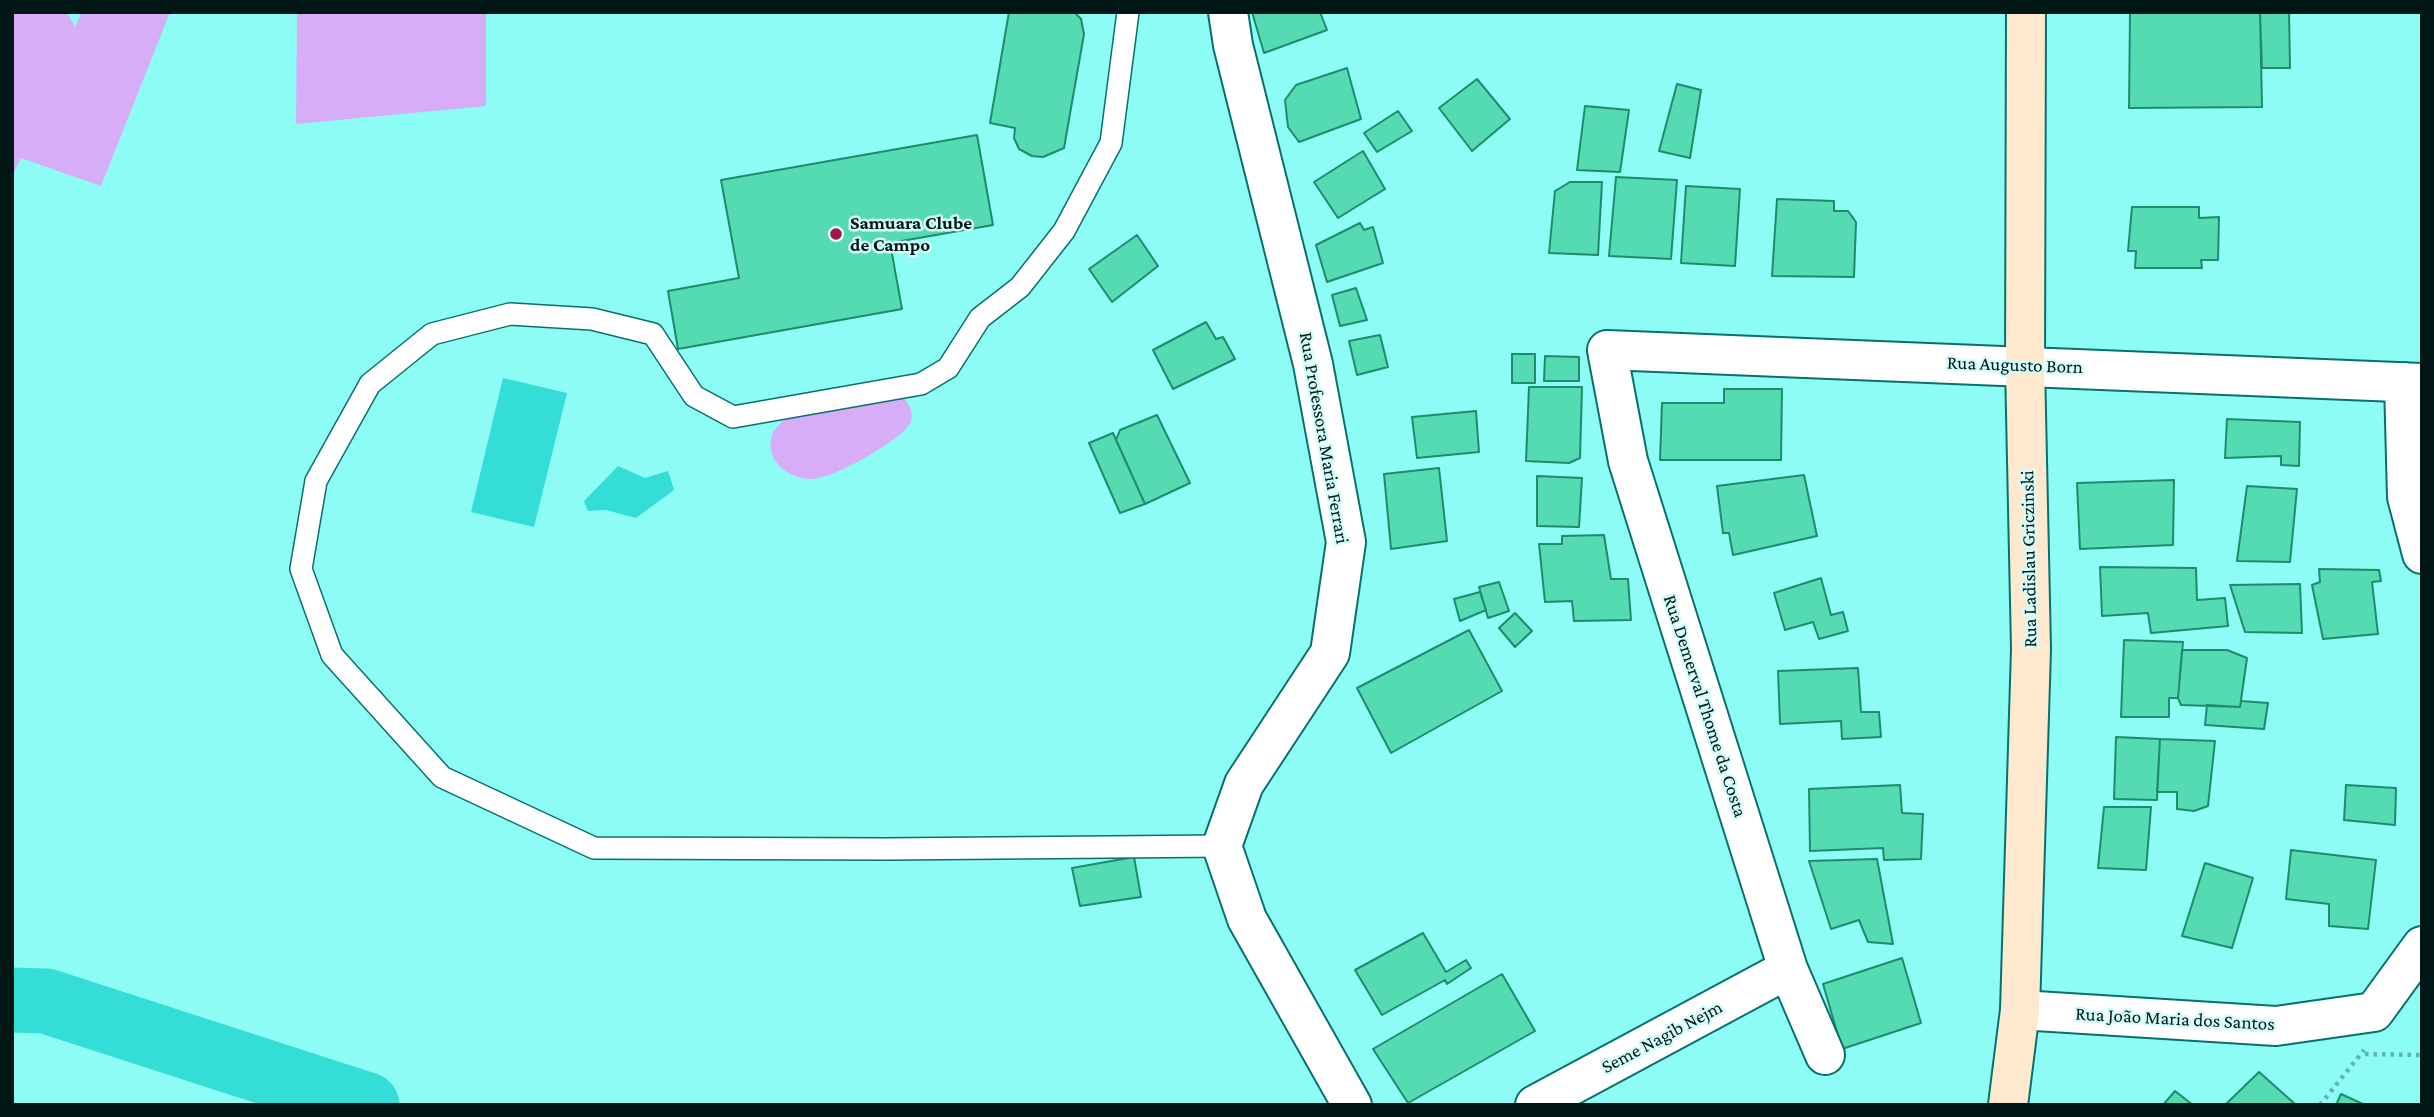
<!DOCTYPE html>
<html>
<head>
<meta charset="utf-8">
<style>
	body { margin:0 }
	#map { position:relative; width:2434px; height:1117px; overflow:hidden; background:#8cfcf4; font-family:"Crimson Pro",serif }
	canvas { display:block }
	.frame { position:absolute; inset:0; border:14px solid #011716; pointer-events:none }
</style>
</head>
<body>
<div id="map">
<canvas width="2434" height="1117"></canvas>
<div class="frame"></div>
</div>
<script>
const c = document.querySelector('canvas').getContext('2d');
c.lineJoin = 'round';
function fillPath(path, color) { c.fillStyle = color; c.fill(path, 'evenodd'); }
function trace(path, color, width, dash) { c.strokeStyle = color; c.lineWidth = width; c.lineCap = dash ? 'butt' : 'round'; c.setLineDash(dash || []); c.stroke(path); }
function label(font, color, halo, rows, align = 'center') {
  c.font = font + ' "Crimson Pro",serif'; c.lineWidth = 5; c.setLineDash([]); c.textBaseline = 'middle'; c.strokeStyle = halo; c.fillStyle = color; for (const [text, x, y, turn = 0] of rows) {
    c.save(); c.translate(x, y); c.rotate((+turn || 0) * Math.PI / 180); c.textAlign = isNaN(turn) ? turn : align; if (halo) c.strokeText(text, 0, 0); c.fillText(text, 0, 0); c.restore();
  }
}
const green = new Path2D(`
	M12,12h55l8,15 7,-15h88l-69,174 -80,-28 -9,18z
	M297,12h189v94l-190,18z
	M903,397c6,7 11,15 8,24 -6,18 -82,60 -101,58 -38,-2 -57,-44 -18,-64z`);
const water = new Path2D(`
	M503,378l64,15 -33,134 -63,-15z
	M618,466l27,12 23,-7 6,19 -38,28 -30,-8 -18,1 -4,-10z`);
const river = new Path2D(`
	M12,1000l34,1 321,104`);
const building = new Path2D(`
	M1009,12h65l7,7 3,15 -20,114 -21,9 -11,-1 -13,-7 -5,-11 1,-10 -25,-5z
	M1252,12h68l7,18 -63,23z
	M2130,12h130l2,95 -133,1z
	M2260,12h29l1,56h-28z
	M1347,68l14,51 -62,23 -11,-15 -3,-27 11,-15z
	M1477,79l33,40 -38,32 -33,-43z
	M1677,84l24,6 -11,68 -31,-7z
	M1585,106l44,4 -9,62 -43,-2z
	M1398,111l14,20 -35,21 -13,-19z
	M977,135l16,90 -103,18 12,66 -224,40 -10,-58 71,-13 -18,-98z
	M1363,151l22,38 -47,29 -24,-36z
	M1616,177l61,3 -6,79 -62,-3z
	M1570,182h32l-4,73 -49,-2 6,-62z
	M1686,186l54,3 -5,77 -54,-3z
	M1777,199l57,2v10h14l8,11 -2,55 -82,-1z
	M2132,207h67v11l20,-1 -1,43h-17l1,8h-67l1,-17h-8z
	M1360,223l4,7 9,-3 10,36 -56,19 -11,-37z
	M1137,235l21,31 -46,36 -23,-33z
	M1356,288l11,32 -27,6 -8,-31z
	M1206,322l10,17 7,-2 12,22 -62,30 -20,-39z
	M1380,335l8,32 -31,8 -8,-34z
	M1512,354h23v29h-23z
	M1545,356l34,1v24h-35z
	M1529,387h53l-2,71 -11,5 -43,-2z
	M1724,389h58l-1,71h-121l2,-57h62z
	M1476,411l3,41 -62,6 -5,-41z
	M1157,415l33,68 -45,21 -29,-64 4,-10z
	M2227,419l73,3 -1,44 -18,-1v-9l-56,2z
	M1113,433l32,71 -25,9 -31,-70z
	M1439,468l8,73 -56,8 -7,-75z
	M1804,475l13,61 -84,19 -4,-22h-6l-6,-47z
	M1537,476l45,2 -3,49 -42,-1z
	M2174,480l-1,65 -93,4 -3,-66z
	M2247,486l50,3 -7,73 -53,-1z
	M1604,535l7,44h17l3,41 -57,1 -2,-20 -27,1 -6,-58h23v-8z
	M2100,567l96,1 1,32 28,-2 3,28 -77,7 -3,-20 -46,3z
	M2319,569l60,1 2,11 -9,1 6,52 -55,5 -11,-54 8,-3z
	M1821,578l10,37 12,-3 5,19 -29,8 -6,-17 -28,8 -11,-37z
	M1499,582l10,29 -21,7 -9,-31z
	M2300,584l2,49 -57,-1 -15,-47z
	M1480,592l6,18 -26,11 -6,-22z
	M1515,613l17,18 -17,16 -16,-19z
	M1469,630l33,61 -111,62 -34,-65z
	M2124,640l59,2 -5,56h-9v19h-48z
	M2182,650h45l20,8 -7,49 -59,-2 -3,-7z
	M1858,668l3,44h18l2,25 -39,2 -1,-18 -61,3 -2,-53z
	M2241,701l27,2 -4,26 -59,-4 2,-20 33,2z
	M2116,737l44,2 -3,61 -43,-1z
	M2160,739l55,2 -7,65 -14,5 -17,-2v-17h-20z
	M1900,785l2,28 21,1 -2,45 -37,1 -1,-12 -73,3 -1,-62z
	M2346,785l50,3 -1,37 -51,-5z
	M2104,807h47l-5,63 -48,-2z
	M2291,850l85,10 -8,69 -39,-3v-22l-43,-5z
	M1134,857l7,40 -61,9 -8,-38z
	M1877,859l16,85 -25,-2 -9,-22 -28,9 -22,-68z
	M2205,863l48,15 -21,70 -50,-12z
	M1423,933l23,39 20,-12 5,8 -24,16 -2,-4 -63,35 -27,-45z
	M1902,958l19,65 -79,26 -19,-65z
	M1502,974l33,57 -127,72 -35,-54z
	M2259,1072l36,32 -1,1h-69z
	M2175,1091l18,14h-30z
	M2341,1094l24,11h-29z`);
const path = new Path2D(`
	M2365,1054l57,1
	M2320,1105l44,-55`);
const lane = new Path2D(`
	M1128,12l-17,131 -47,88 -44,56 -40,31 -32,50 -27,16 -188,33 -39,-21 -41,-62 -61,-15 -82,-5 -78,20 -62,50 -54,97 -15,88 31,86 110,122 152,71 293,1 335,-3`);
const street = new Path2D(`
	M1228,12l5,33 80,319 33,178 -16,111 -86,131 -22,62 25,73 105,186
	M2404,382l3,115 15,57
	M2020,1010l256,16 98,-14 48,-66
	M1825,1055l-37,-86 -160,-508 -21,-111 815,33
	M1535,1105l253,-136`);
const secondary = new Path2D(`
	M2008,1105l12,-95 11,-361 -6,-284 1,-353`);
const markers = [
	[836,234,7,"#a81345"]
];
const poiNames = [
	["Samuara Clube",850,223],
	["de Campo",850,245]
];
const streetNames = [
	["Rua Augusto Born",2015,365,2],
	["Rua Professora Maria Ferrari",1324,438,80],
	["Rua Ladislau Griczinski",2029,559,-91],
	["Rua Demerval Thome da Costa",1705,706,72],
	["Rua João Maria dos Santos",2175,1019,3],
	["Seme Nagib Nejm",1662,1037,-28]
];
fillPath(green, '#d7adf8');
fillPath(water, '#34ddd5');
trace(river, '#34ddd5', 65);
fillPath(building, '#54dbb2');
trace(building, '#1f8a6d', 2);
trace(lane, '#0a706c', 24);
trace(street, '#0a706c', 42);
trace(secondary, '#0a706c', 42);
trace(path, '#60b3ae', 4.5, [3.5, 5]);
trace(lane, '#fff', 21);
trace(street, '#fff', 38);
trace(secondary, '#fee9ce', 38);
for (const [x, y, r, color] of markers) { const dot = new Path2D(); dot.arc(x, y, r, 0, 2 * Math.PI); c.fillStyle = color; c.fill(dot); trace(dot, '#d4fcf9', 2.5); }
label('bold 19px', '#011716', '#d4fcf9', poiNames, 'left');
label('19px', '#011716', '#d4fcf9', streetNames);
</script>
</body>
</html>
